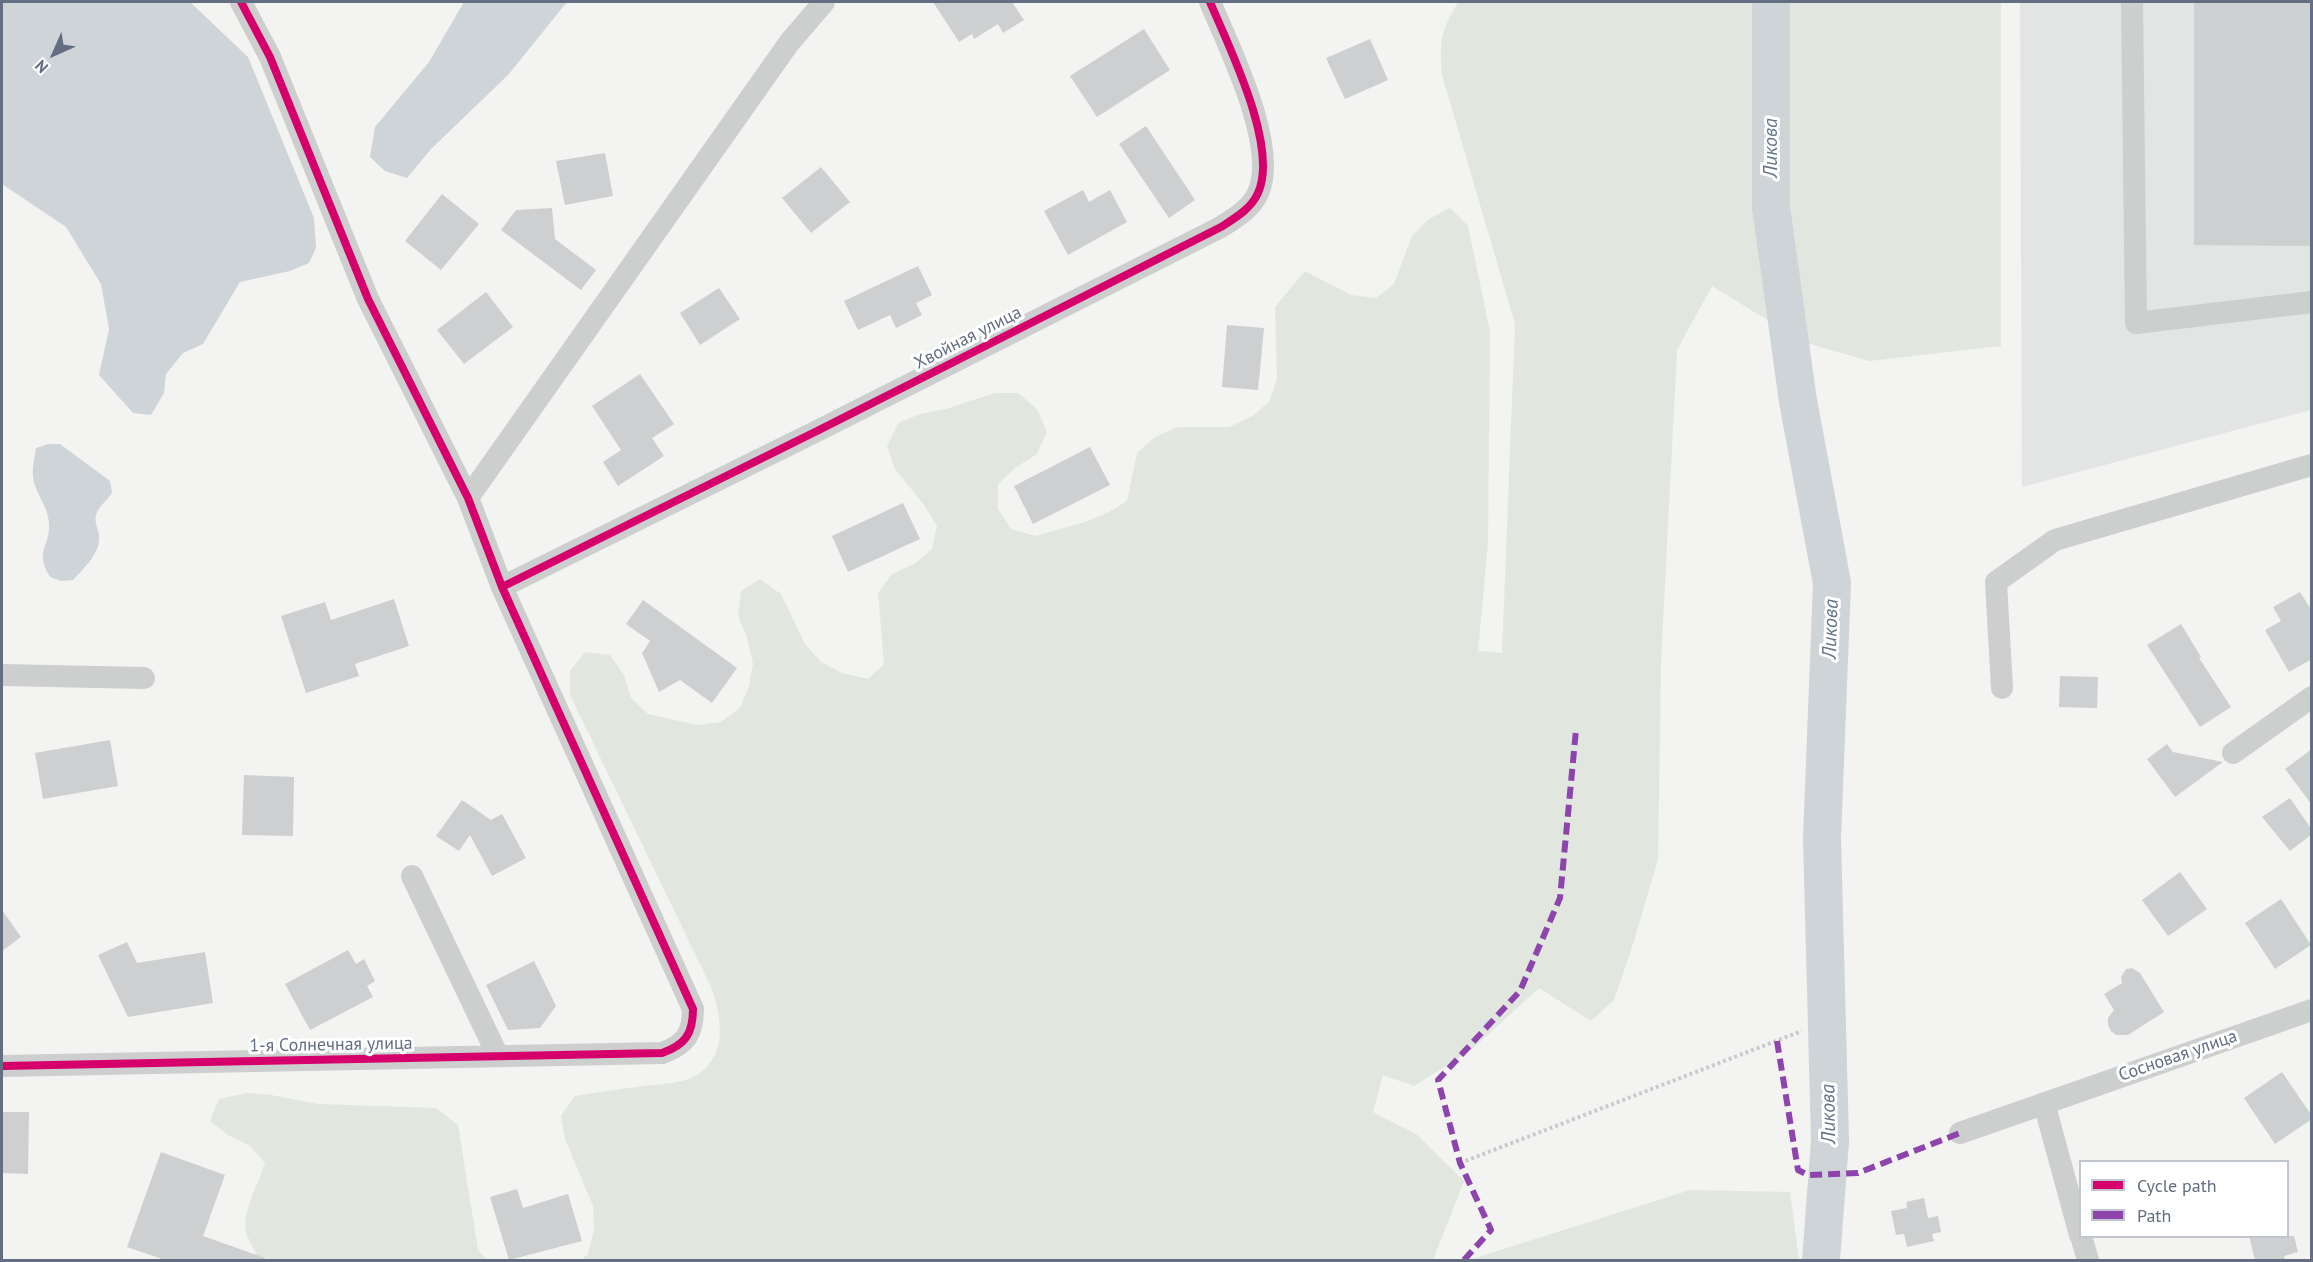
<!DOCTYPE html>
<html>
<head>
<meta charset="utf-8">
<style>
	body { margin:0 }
	#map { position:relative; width:2313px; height:1262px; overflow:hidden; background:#f3f3f1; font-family:"PT Sans",sans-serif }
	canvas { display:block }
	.frame { position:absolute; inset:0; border:3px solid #636e82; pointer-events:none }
	.legend { position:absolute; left:2079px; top:1160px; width:210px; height:78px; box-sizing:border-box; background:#fff; border:2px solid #c1c5cd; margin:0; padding:8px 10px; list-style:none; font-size:18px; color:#636e82 }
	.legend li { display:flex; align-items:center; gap:12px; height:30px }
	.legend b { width:30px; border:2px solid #c1c5cd }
	.north { position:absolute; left:24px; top:24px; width:60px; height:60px; -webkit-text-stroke:4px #fff; paint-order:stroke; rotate:225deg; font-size:16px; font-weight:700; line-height:24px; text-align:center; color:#636e82 }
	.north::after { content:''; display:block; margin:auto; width:21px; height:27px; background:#636e82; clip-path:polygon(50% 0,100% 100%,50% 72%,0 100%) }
</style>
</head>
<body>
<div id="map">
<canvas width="2313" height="1262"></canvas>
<div class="frame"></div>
<ul class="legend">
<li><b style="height:8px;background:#d6006c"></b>Cycle path</li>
<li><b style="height:8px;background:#8e44ad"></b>Path</li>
</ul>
<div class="north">N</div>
</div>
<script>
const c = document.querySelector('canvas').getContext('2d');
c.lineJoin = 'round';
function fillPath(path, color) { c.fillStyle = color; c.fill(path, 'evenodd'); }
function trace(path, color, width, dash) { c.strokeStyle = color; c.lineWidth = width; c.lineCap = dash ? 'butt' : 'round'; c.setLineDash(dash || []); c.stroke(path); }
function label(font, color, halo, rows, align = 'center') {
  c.font = font + ' "PT Sans",sans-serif'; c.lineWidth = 6; c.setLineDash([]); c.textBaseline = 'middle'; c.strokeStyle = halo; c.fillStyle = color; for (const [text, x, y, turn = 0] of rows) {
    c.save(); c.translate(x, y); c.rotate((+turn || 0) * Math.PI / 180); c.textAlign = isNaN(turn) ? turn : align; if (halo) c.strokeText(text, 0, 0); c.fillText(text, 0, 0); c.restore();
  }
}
const built = new Path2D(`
	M2020,2h291v408l-289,77z`);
const green = new Path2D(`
	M1458,2h543v344l-132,15 -66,-19 -91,-56 -35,64 -16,312 -3,197 -24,82 -20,59 -23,21 -52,-33 -69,63 -56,35 -31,-11 -10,37 43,22 48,47 -31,79h-852l7,-6 6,-25 -1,-23 -28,-67 -4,-23 14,-20c23,-4 46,-7 69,-10 16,-2 37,-2 51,-10 33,-19 27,-56 17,-87l-142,-294v-24l15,-19 25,3 14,20 7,23 17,16 49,11 24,-3 19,-14 9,-22 4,-22 -6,-27 -9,-21 3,-25 19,-12 21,15 24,50 16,18 21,11 26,6 16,-15 -6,-71 14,-19 24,-11 16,-14 5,-23 -13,-21 -29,-36 -8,-22 11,-24 22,-9 26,-5 49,-16h23l19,16 10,23 -10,22 -22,14 -17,16v25l13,20 24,7 50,-14 22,-9 20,-12 10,-48 18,-16 23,-10h51l22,-10 18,-15 8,-23 -2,-72 30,-36 46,24 25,3 18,-14 18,-48 17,-17 21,-11 18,18 22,106 -2,211 -10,108 24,2 13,-329 -73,-249c-3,-35 -1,-43 16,-73z
	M247,1093l24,2 47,9 118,4 22,17 20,125 9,10h-234l3,-7c-3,-7 -9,-15 -10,-22 -4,-19 13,-48 19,-68l-15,-17 -22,-11 -18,-14 9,-22z
	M1690,1190l100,2 9,68h-330z`);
const water = new Path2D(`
	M2,2h188l58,55 66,161 2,30 -7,15 -19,8 -50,11 -37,62 -20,9 -17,21 -2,19 -13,22 -18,-2 -34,-38 10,-46 -8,-45 -35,-57 -64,-43z
	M464,2h103l-59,73 -77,74 -24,29 -22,-7 -15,-14 5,-30 54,-65z
	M48,444h12l50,37 2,12c-4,6 -12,13 -15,19 -4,8 1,16 2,23 2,18 -15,33 -26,45l-12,1 -11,-4c-16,-27 0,-29 -1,-53 0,-17 -15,-32 -16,-48 -1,-9 2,-20 3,-28z`);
const river = new Path2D(`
	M1771,2v205l27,194 34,182 -10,255 8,303 -9,119`);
const building = new Path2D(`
	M933,2h79l12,18 -21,13 -5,-9 -24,15 -2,-5 -13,8z
	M2194,2h118v244l-118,-1z
	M1144,29l26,41 -73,47 -27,-41z
	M1370,39l18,41 -43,19 -19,-41z
	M1146,126l49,74 -26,18 -50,-74z
	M605,153l8,43 -48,9 -9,-44z
	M821,167l29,35 -39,31 -29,-35z
	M1083,190l6,12 21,-12 17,32 -59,33 -24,-44z
	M442,194l37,30 -38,46 -36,-29z
	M552,208l3,31 41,31 -15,20 -80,-60 15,-20z
	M918,266l14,29 -16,8 6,12 -26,13 -6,-13 -32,15 -14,-29z
	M719,288l21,31 -40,26 -20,-32z
	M486,292l27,35 -49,37 -27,-34z
	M1227,325l37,3 -6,62 -36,-3z
	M640,374l34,50 -22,14 12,18 -46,30 -15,-24 18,-12 -29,-44z
	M1090,447l20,38 -77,39 -19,-38z
	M903,503l17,36 -72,33 -16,-36z
	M2300,592l12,19v48l-23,13 -24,-42 16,-9 -8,-14z
	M394,599l15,47 -54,18 4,12 -53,17 -25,-77 44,-14 6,18z
	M643,600l94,68 -25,35 -32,-23 -21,12 -17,-39 8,-12 -24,-17z
	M2181,624l20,33 -2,1 32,49 -31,20 -53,-82z
	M2060,676l38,1 -1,31 -38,-1z
	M110,740l8,46 -75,13 -8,-46z
	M2167,744l6,8 50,10 -48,35 -28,-38z
	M2312,749v56l-27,-36z
	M244,775l50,2 -1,59 -51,-1z
	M2290,798l22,32v4l-22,17 -28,-34z
	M462,800l29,20 11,-6 24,44 -34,18 -22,-41 -11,16 -23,-15z
	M2180,872l27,37 -39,27 -26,-36z
	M2281,899l30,46 -36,24 -30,-46z
	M2,910l19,27 -19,14z
	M127,942l10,21 68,-11 8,51 -85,14 -30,-62z
	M348,950l8,14 8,-5 11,22 -8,5 6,11 -63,33 -25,-46z
	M534,961l22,45 -16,22 -32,2 -22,-45z
	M2132,968l8,5 24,39 -36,23h-12l-5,-4 -3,-6v-7l6,-8 -10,-16 18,-11 -1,-6 5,-8z
	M2282,1072l30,44v3l-37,25 -31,-46z
	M2,1112h27l-1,62 -26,-1z
	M161,1152l64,23 -22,61 62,22v2h-100l-38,-13z
	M517,1189l6,19 45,-14 14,47 -73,19 -19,-63z
	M1924,1198l4,20 10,-2 3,16 -9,2 2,7 -27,6 -3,-13 -8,1 -5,-24 16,-3 -1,-6z
	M2249,1236h45l4,16 -14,4 1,4h-30z`);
const path = new Path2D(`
	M1460,1163l342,-132`);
const minor = new Path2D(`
	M2132,2l4,321 176,-21
	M468,498l321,-455 35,-41
	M502,587l317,-157 402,-203c14,-9 30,-18 37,-34 21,-46 -29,-146 -48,-191
	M2,675l142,3
	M2002,688l-6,-106 59,-42 256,-75
	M2233,753l79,-56
	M412,876l86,180
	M2,1066l660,-13c23,-8 31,-19 31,-44l-191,-422 -34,-89 -100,-199 -98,-242 -29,-55
	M2044,1103l36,132
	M1960,1133l352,-123
	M2081,1236l7,24`);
const quiet = new Path2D(`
	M1777,1041l21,129 10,5 50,-2 102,-40
	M1464,1260l27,-30 -31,-67 -22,-83 82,-89 40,-93 16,-168`);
const cycleway = new Path2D(`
	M502,587l317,-157 402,-203c14,-9 30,-18 37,-34 21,-46 -29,-146 -48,-191
	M2,1066l660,-13c23,-8 31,-19 31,-44l-191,-422 -34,-89 -100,-199 -98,-242 -29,-55`);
const streetNames = [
	["Хвойная улица",968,338,-27],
	["1-я Солнечная улица",331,1045,-1],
	["Сосновая улица",2178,1056,-19]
];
const waterNames = [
	["Ликова",1771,148,-90],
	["Ликова",1831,629,-88],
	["Ликова",1829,1114,-91]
];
fillPath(built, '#e3e4e4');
fillPath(green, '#e1e6df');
fillPath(water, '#cfd4d8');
trace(river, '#cfd4d8', 38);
fillPath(building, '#cecfd0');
trace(path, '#c9cacb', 4, [3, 3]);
trace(minor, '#cdcece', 22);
trace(quiet, '#8e44ad', 6, [12, 6]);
trace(cycleway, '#d6006c', 8);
label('18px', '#636e82', '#fff', streetNames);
label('italic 20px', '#637586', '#fff', waterNames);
</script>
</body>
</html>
